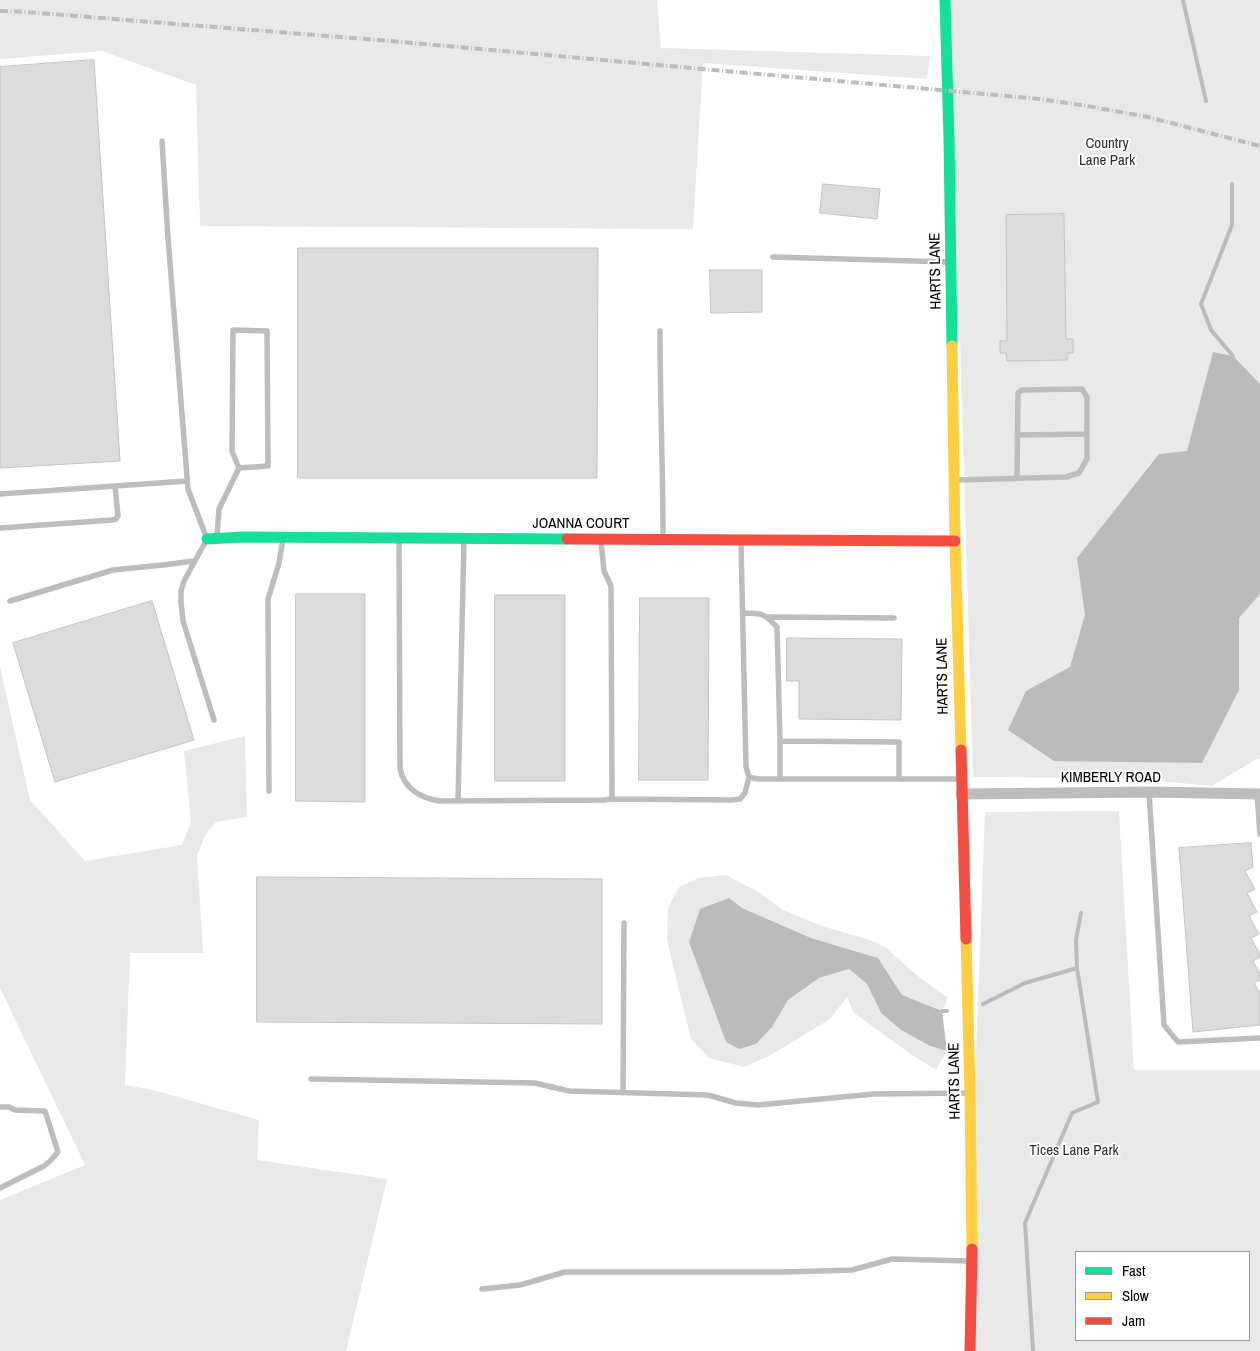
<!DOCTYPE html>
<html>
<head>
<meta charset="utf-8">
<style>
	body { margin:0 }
	#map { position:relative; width:1260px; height:1351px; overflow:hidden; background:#fff; font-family:"Archivo Narrow",sans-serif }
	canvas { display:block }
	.legend { position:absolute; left:1075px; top:1251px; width:175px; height:90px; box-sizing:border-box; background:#fff; border:1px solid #999; margin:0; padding:6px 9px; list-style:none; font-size:15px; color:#000 }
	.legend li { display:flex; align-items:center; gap:10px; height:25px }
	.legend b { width:25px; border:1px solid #999 }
</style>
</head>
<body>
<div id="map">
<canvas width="1260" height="1351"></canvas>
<ul class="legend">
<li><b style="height:6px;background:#16e098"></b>Fast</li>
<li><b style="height:6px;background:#ffcf43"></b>Slow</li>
<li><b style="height:6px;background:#f24e42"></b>Jam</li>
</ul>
</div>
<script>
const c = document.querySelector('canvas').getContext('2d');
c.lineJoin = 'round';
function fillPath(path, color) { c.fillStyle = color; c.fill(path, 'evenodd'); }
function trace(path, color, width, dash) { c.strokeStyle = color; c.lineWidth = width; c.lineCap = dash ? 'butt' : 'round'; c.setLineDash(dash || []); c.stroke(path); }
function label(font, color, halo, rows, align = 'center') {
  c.font = font + ' "Archivo Narrow",sans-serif'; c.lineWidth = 4; c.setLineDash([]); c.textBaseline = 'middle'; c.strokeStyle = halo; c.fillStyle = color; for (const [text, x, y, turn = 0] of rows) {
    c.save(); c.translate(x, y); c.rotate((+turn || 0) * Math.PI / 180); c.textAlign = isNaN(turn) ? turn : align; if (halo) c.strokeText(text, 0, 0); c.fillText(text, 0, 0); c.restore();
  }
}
const green = new Path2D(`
	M0,0h657l4,48 269,8 -3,23 -224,-16 -10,166 -493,-3 -4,-141 -94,-34 -102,8z
	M950,0h310v757l-48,29 -86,-8 -153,-1z
	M0,667l30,133 55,61 97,-16 9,-23 -7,-71 61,-15 2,81 -31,5 -10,12 -9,21 6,98h-73l-5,132 32,6 102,29 -2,40 130,19 -41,172h-346v-151l85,-35 -85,-177z
	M1119,811l15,259h126v281h-295l20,-539zM1076,1252h173v88h-173z
	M726,875l31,16 26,19 42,17 42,12 20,9 11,11 21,18 29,21 -6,13 -40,-16 -24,-37 -67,-20 -69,-30 30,119 16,-27 31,-22 30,-9 18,15 14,29 20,17 29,16 17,5 -11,19 -27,-17 -55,-40 -7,-16 -17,22 -59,36 -27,12 -35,-9 -18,-19 -24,-99 1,-32 11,-21 19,-9z`);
const water = new Path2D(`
	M1213,352l20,4 27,28v210l-21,24v72l-37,73 -148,-2 -46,-31 18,-39 44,-24 15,-52 -8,-57 82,-104 28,-3z
	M729,898l13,10 69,30 67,20 24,37 40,16 5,40 -17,-5 -29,-16 -20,-17 -14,-29 -18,-15 -30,9 -31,22 -16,27 -16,17 -17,5 -13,-7 -37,-100 11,-33z`);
const stream = new Path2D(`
	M1183,0l23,101
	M1232,184v41l-31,79 10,26 22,26
	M1077,968l-1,-28 5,-27
	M983,1004l42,-21 52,-15 21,134 -26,11 -47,110 8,128
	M942,1011h5`);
const building = new Path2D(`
	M94,60l26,401 -120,7v-401z
	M823,184l57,5 -3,30 -57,-6z
	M1064,214l2,125h7v14h-6v7l-60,1 -1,-8h-6v-12h7l-1,-126z
	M298,248h300l-1,230h-299z
	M710,270h52v42l-51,1z
	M296,594h69v208l-69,-1z
	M495,595h70v186h-70z
	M640,598h69l-1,182h-69z
	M152,601l42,139 -139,42 -42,-139z
	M787,638l115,1 -1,81 -102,-1v-38h-12z
	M1251,843l2,24 -8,4 10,18 -8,4 10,19 -8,4 10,18 -8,4 9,17v2l-7,4 7,13v6l-6,3 6,10v32l-67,7 -14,-184z
	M257,877l345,2v145l-345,-2z`);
const lane = new Path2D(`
	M162,141l6,97 20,251 19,50 -23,42 -3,10v11l2,19 31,99
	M773,257l176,5
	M660,331c0,68 3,137 3,206
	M1017,435l70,-1
	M957,480l109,-3 13,-4 8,-14v-62l-5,-8 -60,1 -4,3 -1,85
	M0,494l187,-13
	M0,528l112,-8 4,-1 2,-3 -3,-30
	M217,536l2,-27 20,-41 29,-2 -1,-135 -34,-1 -1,121 7,17
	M399,540l1,228c3,20 21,31 41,33l164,-1 5,-1 2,-2 -1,-211 -7,-15 -3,-30
	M741,542l5,225 3,10 9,2h201
	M10,601l103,-31 50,-5 31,-4
	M743,613c19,0 21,0 34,14l3,114
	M768,617l126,1
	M780,779v-38l119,1v37
	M269,791l-1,-192 11,-36 4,-24
	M1149,792l15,233 14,17 82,-4
	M1257,793l3,41
	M610,799l122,1 8,-1 5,-6 4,-16
	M458,801l6,-261
	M311,1079l224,4 34,8 139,4 28,8 22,2 116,-11 94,-1
	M623,1093l1,-170
	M0,1107h9l6,3 30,1 13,41 -8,9 -6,5 -44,22
	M482,1289l38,-4 45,-13h219l68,-2 40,-11 77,2`);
const street = new Path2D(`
	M961,794l188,-2 111,2`);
const fast = new Path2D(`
	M945,0l4,139 3,207
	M207,539l36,-2 324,2`);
const slow = new Path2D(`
	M952,346l3,195 6,209
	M966,939l4,154 2,156`);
const jam = new Path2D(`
	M567,539l388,2
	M961,750l5,189
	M970,1351l2,-102`);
const rail = new Path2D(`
	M0,11l26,1 364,29 650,58 41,6 67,12 112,29`);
const parkNames = [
	["Country",1107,144],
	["Lane Park",1107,161],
	["Tices Lane Park",1074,1151]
];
const streetNames = [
	["HARTS LANE",936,271,-91],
	["JOANNA COURT",581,524],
	["HARTS LANE",943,676,-91],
	["KIMBERLY ROAD",1111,778],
	["HARTS LANE",955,1081,-91]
];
fillPath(green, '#e9e9e9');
fillPath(water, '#bbb');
trace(stream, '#bbb', 4);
fillPath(building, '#dcdcdc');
trace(building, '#c4c4c4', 1);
trace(lane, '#bdbdbd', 5.5);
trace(street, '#bdbdbd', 11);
trace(fast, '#16e098', 11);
trace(slow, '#ffcf43', 11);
trace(jam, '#f24e42', 11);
trace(rail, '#bdbdbd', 4, [8, 2.5, 1, 2.5]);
label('15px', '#2e2e2e', '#fff', parkNames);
label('15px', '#000', '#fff', streetNames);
</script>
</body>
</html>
